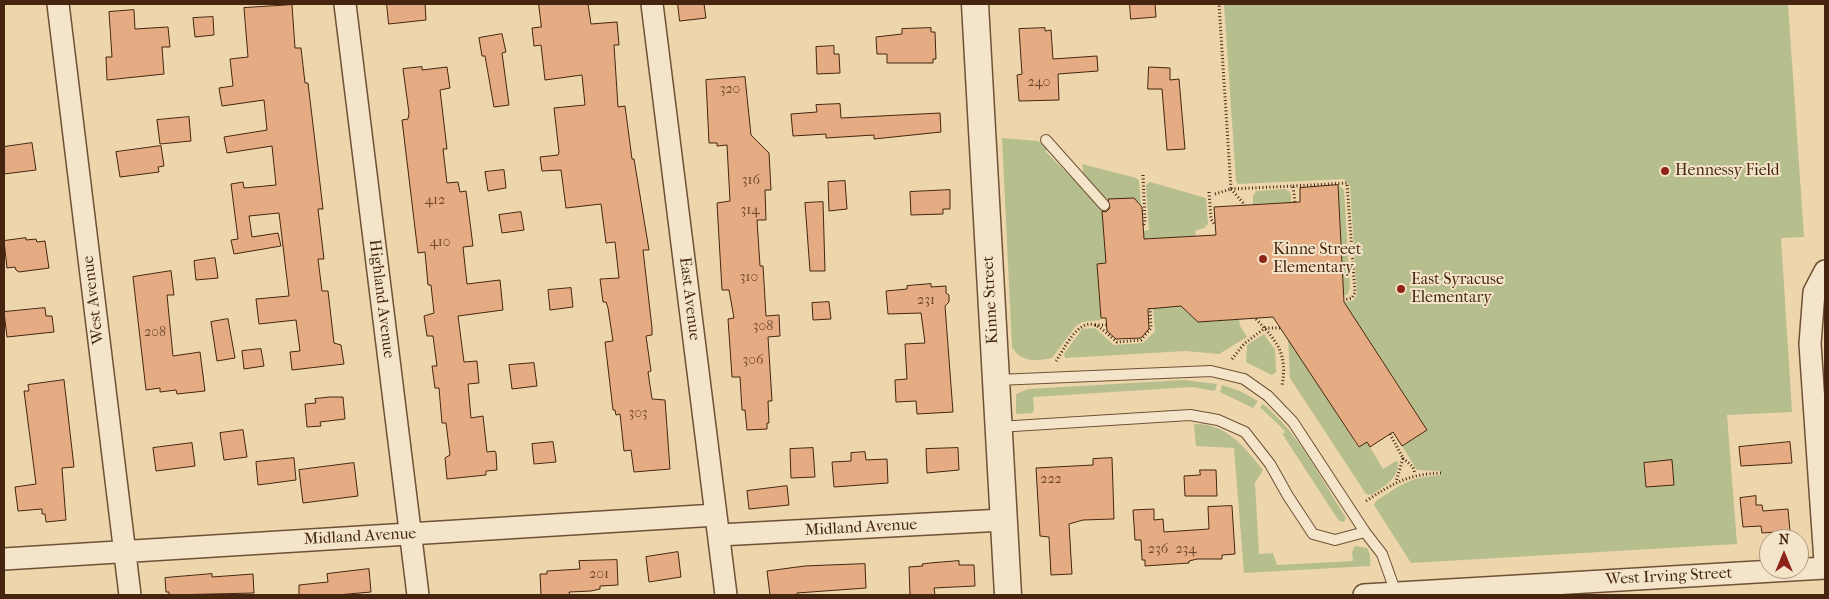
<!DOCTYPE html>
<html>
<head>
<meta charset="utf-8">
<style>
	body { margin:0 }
	#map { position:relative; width:1829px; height:599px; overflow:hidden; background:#eed6ac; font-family:"IM FELL French Canon",serif }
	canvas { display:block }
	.frame { position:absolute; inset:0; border:5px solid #45250f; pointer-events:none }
	.north { position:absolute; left:1759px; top:529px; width:50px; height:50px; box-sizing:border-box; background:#f4e4c9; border:1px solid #ae987f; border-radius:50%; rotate:0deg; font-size:14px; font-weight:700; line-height:20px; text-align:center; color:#45250f }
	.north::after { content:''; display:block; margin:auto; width:18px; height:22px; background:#8f2418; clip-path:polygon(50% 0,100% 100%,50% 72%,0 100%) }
</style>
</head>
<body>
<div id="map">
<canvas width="1829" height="599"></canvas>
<div class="frame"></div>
<div class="north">N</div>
</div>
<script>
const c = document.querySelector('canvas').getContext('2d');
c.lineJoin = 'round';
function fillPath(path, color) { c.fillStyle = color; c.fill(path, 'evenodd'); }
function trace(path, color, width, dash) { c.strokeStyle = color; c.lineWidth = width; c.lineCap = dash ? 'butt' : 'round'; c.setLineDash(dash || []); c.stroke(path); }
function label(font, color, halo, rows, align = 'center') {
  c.font = font + ' "IM FELL French Canon",serif'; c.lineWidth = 4; c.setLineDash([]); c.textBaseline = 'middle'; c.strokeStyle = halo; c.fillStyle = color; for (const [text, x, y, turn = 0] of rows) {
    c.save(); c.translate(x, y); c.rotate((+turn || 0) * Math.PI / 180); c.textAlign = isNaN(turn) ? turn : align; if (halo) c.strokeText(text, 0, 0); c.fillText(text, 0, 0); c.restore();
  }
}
const green = new Path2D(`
	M1224,4h564l16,233 -23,1 11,174 -65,3 10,129 -326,19 -37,-58 2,-4c26,-17 34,-24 65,-26v-4l-24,-1 -15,-24 25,-16 -83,-128 9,-1 4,-6 -7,-109 -6,-7 -106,5 -2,-3z
	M1002,138l36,3 8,6v5l56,56 4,55 -9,1 4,56 -19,2 -6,4 -24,32c-16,3 -31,5 -40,-11z
	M1082,164l54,14 3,3 2,25 -7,-8 -26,1 -5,-3 -19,-19z
	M1150,182l56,16 2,26 -4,4 -9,3 1,5 -52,3 -1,-8 6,-1 -3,-45z
	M1338,185l6,5 6,98 -3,7h-3z
	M1285,189l5,3 2,11 -39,2v-9l3,-5z
	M1181,306l17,16 41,-3 1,7 7,11 -28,17 -33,-3 -121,7 -1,-4 18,-25 13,-1 19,17 29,-2 12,-12 -2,-23z
	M1264,334l11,16 1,22 -4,3 -26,-13 1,-17z
	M1288,338l70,109 9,-5 16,27 13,-8 2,1c1,17 -15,25 -27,33l-5,-1 -76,-116z
	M1184,380l33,4 -2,7 -23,-4 -159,10 1,13 -2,3 -16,1v-20l12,-5z
	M1222,385l18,6 18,10 -5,7 -33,-16z
	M1263,404c36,29 58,75 83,114l-2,4 -5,-1 -58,-89 3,2 1,-3 -25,-24z
	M1194,424c33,-1 51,24 69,46l-8,13 4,71 14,-1 4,12 76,-4 -1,-9 3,-6 12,2 3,7v11l-126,7 -10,-125 -38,-2z`);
const building = new Path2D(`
	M387,4h38l1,16 -37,4z
	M539,4h49l3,20 26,-2 2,23h-5l4,62 7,-1 7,53h2l15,91h-6l9,78v7l-6,1 5,35 -3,1 4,27 13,1 5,69 -36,3 -3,-22 -7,1 -4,-37 -4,1 -1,-5h-2l-8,-68 8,-1 -5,-33 -2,-6h-3l-3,-23 19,-1 -4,-36 -9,1 -5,-39 -35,4 -5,-38 -19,1 -2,-14 18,-2 1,-3 -5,-44 31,-3 -3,-30 -37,5 -4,-35 -7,1 -2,-18 9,-1z
	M678,4h26l2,14 -26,3z
	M1130,4h25l1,13 -25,2z
	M292,5l3,43h6l4,35h3l15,126h-5l6,50h-6l4,32h6l6,52 7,2 3,19 -52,6 -2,-18 10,-1 -4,-31 -37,4 -3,-25 33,-3 -10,-83 -30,3 3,21 26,-4 3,13 -47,8 -3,-14 7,-1 -7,-55 12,-2 1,6 32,-3 -4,-39 -45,7 -3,-16 43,-7 -3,-30 -42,6 -3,-18 14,-2 -3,-27 18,-2 -4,-49z
	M134,10l1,19 33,-2 2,20h-8l2,27 -57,6 -1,-23h6l-3,-45z
	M213,17l1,18 -19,2 -2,-19z
	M931,28v4h4l1,27h-3v4h-46v-9h-10l-1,-17 26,-3v-5z
	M1045,28v3l6,-1 2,29 44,-3 1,15 -40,3 1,26 -40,1 -2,-26 5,-1 -3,-45z
	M502,34l4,18 -4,1 7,52 -15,2 -9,-51h-3l-3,-18z
	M834,46v8h5l1,19 -23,1 -1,-27z
	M422,67v3l25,-3 3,21 -10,2 7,59h-4l4,34 11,-1 2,10 6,-1 7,55 -10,1 4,37 33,-4 3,30 -45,6 6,46 13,-1 2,22 -11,1 3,34 12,-2 4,36 8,-1 1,2 1,17 -11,1v4l-39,4 -2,-21 5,-3 -4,-32h-4l-3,-35h-4l-3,-22h5l-4,-30h-6l-3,-20 10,-3 -3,-28h-3l-3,-33 -7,1 -16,-133 6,-1 1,-6 -6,-44z
	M1149,67l21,1v12l9,-1 6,70 -18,1 -5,-61h-14z
	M745,77l6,58 18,18 2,37h-6l1,30h-9l3,46h3l3,50 13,-1 1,21 -12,1 4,64h-4l1,22h-2v6l-20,1 -2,-20h-3l-2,-33h-8l-4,-58 6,-1 -5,-28h-7l-5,-87 13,-2 -3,-56 -10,1v-3h-8l-3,-63z
	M840,104l1,14 99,-5 1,19 -67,7v-4l-48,3v-4l-33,2 -2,-22 26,-2 -1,-7z
	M189,117l2,24 -31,3 -3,-24z
	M32,143l4,27 -32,4v-27z
	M161,146l3,20 -6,1 1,5 -39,5 -4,-25z
	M504,170l2,18 -18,3 -3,-19z
	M845,181l2,28 -18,2 -1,-29z
	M1338,185l6,117 83,128 -25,16 -9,-14 -23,15 -3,-5 -8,5 -86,-130 -75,5 -17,-16 -33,3 1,20 -8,9 -25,1 -9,-8 -1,-13h-5l-4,-54 9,-1 -4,-52 4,1 4,-4 -2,-9 26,-1 8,9 2,32 72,-4 -2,-28 86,-5v-14z
	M950,190v19h-7v5l-32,1 -1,-23z
	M823,202l2,69h-15l-5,-68z
	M521,212l3,18 -22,3 -3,-18z
	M26,238v2l10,-1 1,3 8,-1 4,27 -30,4 -3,-2 -1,-3 -8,1 -3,-27z
	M215,258l3,20 -22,2 -2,-19z
	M171,271l3,24h-7l6,61 27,-4 5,39 -28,3 -1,-4 -16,2v-4l-14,2 -13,-113z
	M931,284v3l15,-1v7l3,2v7l-4,4 8,106 -36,2 -1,-13 -20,1 -1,-22 12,-1 -2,-35 20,-1 -4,-30 -33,1 -2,-23 21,-2v-3z
	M571,288l2,19 -23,3 -2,-20z
	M829,302l2,17 -18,1 -1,-17z
	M45,308l1,8h6l2,16 -47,5 -3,-25z
	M228,319l7,39 -18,3 -6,-39z
	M261,349l3,17 -20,3 -2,-18z
	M534,363l3,23 -25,3 -3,-24z
	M64,380l10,87 -12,1 4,52 -20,2 -1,-8h-3v-5l-24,2 -3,-24 21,-3 -12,-93h5l-1,-6z
	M330,397h13l2,22 -25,3 1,4 -14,1 -2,-23 11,-1 -1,-4z
	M243,430l4,27 -23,3 -4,-27z
	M553,442l3,20 -22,2 -2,-20z
	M1790,442l2,21 -51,3 -2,-19z
	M192,443l3,23 -39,5 -3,-23z
	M813,448l2,29 -24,1 -1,-29z
	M958,448l1,22 -32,3 -1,-24z
	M865,452l1,8 21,-1 1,24 -54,4 -2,-25 19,-1v-8z
	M294,458l2,22 -38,5 -2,-23z
	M1112,458l2,61 -31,1 -14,4 3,50 -21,1 -2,-38 -9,-1 -4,-68 57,-3v-6z
	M1672,460l2,25 -28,2 -2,-24z
	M354,463l4,33 -55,7 -4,-33z
	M1200,470h16l1,26h-32l-1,-20 16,-1z
	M787,486l2,19 -40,4 -2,-18z
	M1756,496v9h6l1,6 25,-2 2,22 -28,2 -1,-7 -18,1 -3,-29z
	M1232,506l3,48 -13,1v4h-25l-8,2v2l-44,3v-6h-3l-1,-20h-6l-2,-30 21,-1v11l9,-1 1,13 45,-3 -1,-22z
	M678,552l3,25 -32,5 -3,-25z
	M617,560l1,25 -18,1v3l-9,2 -22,1 1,3h-29l-1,-21h7v-3l33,-2 -1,-8z
	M959,561v4h15l1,21 -41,2 1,7h-25l-1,-28 14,-1 -1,-2 8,-1z
	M865,564l1,24 -69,5v2h-27l-3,-24 38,-5z
	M369,569l2,23 -34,3h-38v-10l29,-3 -1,-8z
	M212,574v3l41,-3 1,19 -85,2v-3h-3l-1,-14z`);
const path = new Path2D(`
	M1143,175l2,45 -2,7
	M1293,186l54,-3 8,110 -3,5 -8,2
	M1231,189l62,-3 2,16
	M1231,189l14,16
	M1209,192l2,27 4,6
	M1215,194l16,-5 -12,-185
	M1256,319c21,22 32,35 26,67
	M1095,325h12
	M1232,359l12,-15 21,-16h17
	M1056,361c8,-11 21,-42 39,-36 7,3 16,12 22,17l24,-2 10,-12 -1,-20
	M1390,434l13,24 -7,24
	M1403,458l10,9 2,7
	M1366,501c26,-17 42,-27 75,-28`);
const service = new Path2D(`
	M1046,140l58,65
	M997,380l214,-9 33,8 24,17 25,26 72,110 17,22 14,39
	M998,427l192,-12 28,5 27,12 25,32 18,32 25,38 22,6 30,-8`);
const minor = new Path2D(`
	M58,4l72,591
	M345,4l73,591
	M652,4l74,591
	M1825,271l-11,21 -4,52 15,218
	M719,535l284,-15
	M4,559l712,-44
	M1364,595l461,-27`);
const tertiary = new Path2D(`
	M975,4l33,591`);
const markers = [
	[1665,171,5,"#8f2418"],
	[1263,259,5,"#8f2418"],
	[1401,289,5,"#8f2418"]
];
const numberNames = [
	["240",1039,83],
	["320",730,90],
	["316",751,181],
	["412",435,201],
	["314",750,211],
	["410",440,243],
	["310",749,278],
	["231",926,301],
	["308",763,327],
	["208",155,333],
	["306",753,361],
	["303",638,414],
	["222",1051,480],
	["236",1158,550],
	["234",1186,550],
	["201",599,575]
];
const poiNames = [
	["Hennessy Field",1675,171],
	["Kinne Street",1273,250],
	["Elementary",1273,268],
	["East Syracuse",1411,280],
	["Elementary",1411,298]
];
const streetNames = [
	["Highland Avenue",381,299,83],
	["East Avenue",689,299,83],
	["West Avenue",94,300,-97],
	["Kinne Street",991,300,-93],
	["Midland Avenue",861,528,-3],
	["Midland Avenue",360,537,-3],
	["West Irving Street",1669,577,-3]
];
fillPath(green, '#b5be8c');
fillPath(building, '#e5ac83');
trace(building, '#45250f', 1);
trace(service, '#6f5136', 12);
trace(minor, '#6f5136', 24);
trace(tertiary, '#6f5136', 29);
trace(path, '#45250f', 3, [1, 2.5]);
trace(service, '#f4e4c9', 10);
trace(minor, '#f4e4c9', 21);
trace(tertiary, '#f4e4c9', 26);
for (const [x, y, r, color] of markers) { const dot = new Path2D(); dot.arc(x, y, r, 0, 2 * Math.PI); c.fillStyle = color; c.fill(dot); trace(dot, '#f4e4c9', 2); }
label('14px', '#6d472c', null, numberNames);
label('16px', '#45250f', '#f4e4c9', poiNames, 'left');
label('16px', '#45250f', '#f4e4c9', streetNames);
</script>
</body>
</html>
